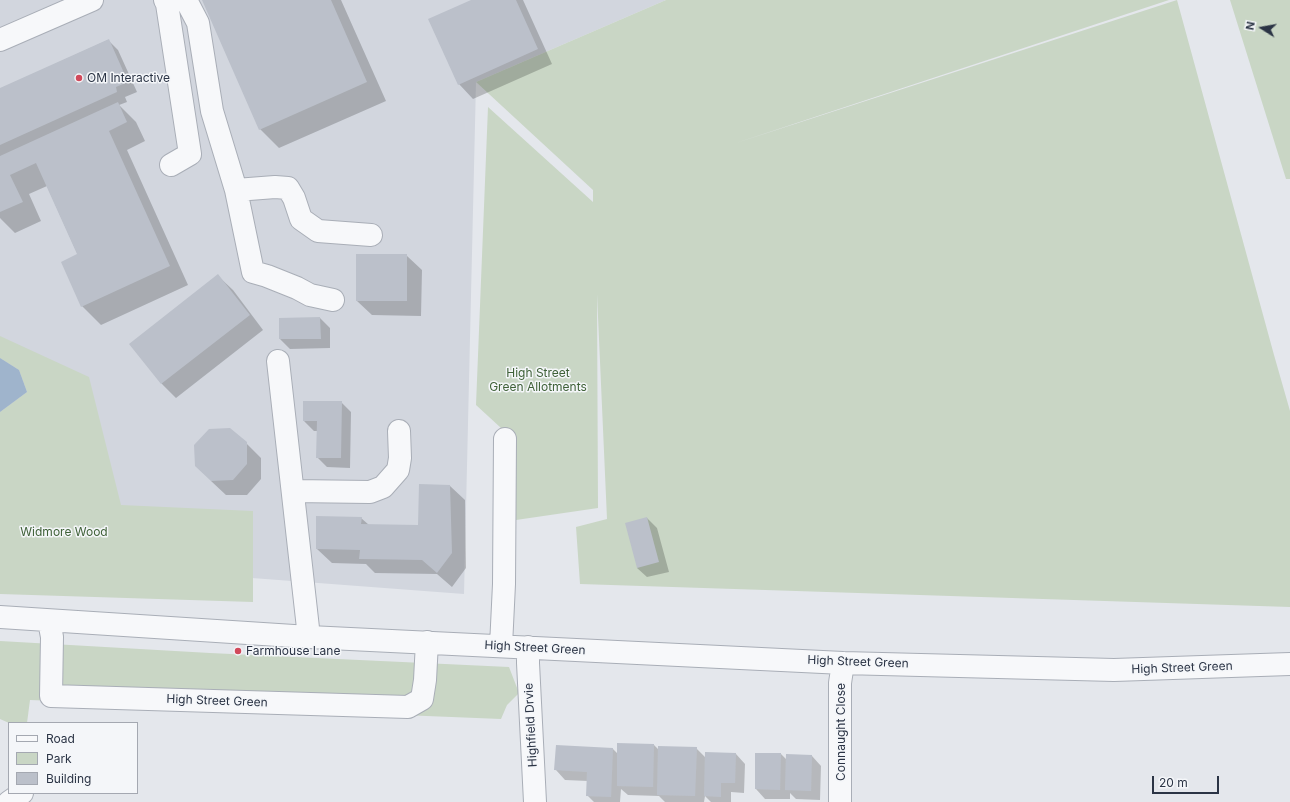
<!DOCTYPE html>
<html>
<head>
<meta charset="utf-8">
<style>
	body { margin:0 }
	#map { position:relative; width:1290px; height:802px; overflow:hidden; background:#e4e7ec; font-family:Inter,sans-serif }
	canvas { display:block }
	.legend { position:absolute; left:8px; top:722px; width:130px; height:72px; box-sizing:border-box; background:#f4f6f9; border:1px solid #a4a8b1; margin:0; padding:5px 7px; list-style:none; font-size:12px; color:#2b3445 }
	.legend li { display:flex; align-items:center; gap:8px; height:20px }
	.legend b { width:20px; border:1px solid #a4a8b1 }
	.north { position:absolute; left:1242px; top:8px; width:40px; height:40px; -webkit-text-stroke:3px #f4f6f9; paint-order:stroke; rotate:281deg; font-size:11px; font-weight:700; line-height:16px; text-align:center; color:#2b3445 }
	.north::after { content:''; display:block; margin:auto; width:14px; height:18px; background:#2b3445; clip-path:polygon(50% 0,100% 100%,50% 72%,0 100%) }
	.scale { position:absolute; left:1152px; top:776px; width:67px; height:18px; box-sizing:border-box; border:2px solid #2b3445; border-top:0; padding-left:5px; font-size:12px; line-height:14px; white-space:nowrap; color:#2b3445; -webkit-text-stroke:3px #f4f6f9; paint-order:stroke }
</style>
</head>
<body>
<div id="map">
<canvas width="1290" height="802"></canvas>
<ul class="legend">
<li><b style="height:5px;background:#f7f8fa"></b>Road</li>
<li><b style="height:11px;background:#c9d6c5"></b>Park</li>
<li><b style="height:11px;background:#bbc0ca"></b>Building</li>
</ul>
<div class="north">N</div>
<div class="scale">20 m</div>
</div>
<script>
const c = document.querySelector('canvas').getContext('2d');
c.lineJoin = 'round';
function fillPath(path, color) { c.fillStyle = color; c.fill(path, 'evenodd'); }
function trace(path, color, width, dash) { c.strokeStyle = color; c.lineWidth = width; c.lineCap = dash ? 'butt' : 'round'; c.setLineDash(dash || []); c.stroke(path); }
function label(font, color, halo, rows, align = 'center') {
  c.font = font + ' Inter,sans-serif'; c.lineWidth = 3; c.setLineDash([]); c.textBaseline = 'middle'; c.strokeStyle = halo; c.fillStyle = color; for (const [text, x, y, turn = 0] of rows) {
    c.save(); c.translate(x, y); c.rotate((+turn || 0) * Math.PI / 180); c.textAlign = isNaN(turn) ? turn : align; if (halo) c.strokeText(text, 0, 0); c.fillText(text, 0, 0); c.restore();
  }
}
const built = new Path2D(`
	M0,0h666l-190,82 -12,512 -464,-35z`);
const green = new Path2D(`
	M666,0h503l-436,144 444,-144 97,355 16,56v196l-710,-23 -4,-57 31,-8 -10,-225 1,214 -82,12 -3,-81 -37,-34 12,-298 105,95v-12l-117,-108z
	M1230,0h60v179h-4z
	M0,336l89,41 32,128 132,6v91l-253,-8v-182l27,-20 -8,-22 -19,-12z
	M0,641l210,12 299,14 10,26 -12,12 -6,14 -471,-19 -3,23h-18l-9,-4z`);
const water = new Path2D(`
	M0,358l19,12 8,22 -27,20z`);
const shadow = new Path2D(`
	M206,0h135l45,101 -107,47 -19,-19z
	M473,0h50l29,64 -79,35 -14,-15z
	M108,40l10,10 19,42 -12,5 2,5 -8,3 17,17 9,19 -18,9 61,135 -87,40 -19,-19 -4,-51 -31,-69 -18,8 12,27 -26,12 -15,-15v-129z
	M357,255l50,1 15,14 -1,46 -49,-1 -15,-14z
	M218,276l15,14 30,40 -87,68 -14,-14 -31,-40z
	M320,318l10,10v20l-40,1 -10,-10z
	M341,402l10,10 -1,56 -23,-1 -10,-10v-26h-3l-10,-10z
	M246,443l15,15v21l-14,16h-21l-15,-14z
	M420,485l30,1 15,14 1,68 -14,19 -15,-13 -62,-1 -9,-9 -34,-1 -15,-14 44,-31 8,7 50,1z
	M647,518l10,10 12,44 -22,5 -10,-9z
	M654,745l5,5 37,-2 10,10 30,-4 9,10 -1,29 -13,-1v10h-20l-6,-6 -1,6h-39l-6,-6 -31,-1 -7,-6 -1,13h-26l-7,-7 1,-14 -23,-1 -9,-10 57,-21 5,5z
	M781,754l6,6 25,-4 9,10 -1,34 -24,-1 -6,-6v6h-25l-9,-10z`);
const building = new Path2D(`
	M202,0h129l36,82 -108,48z
	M471,0h45l22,49 -80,36 -30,-66z
	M109,39l19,43 -12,5 1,5 -117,53v-57z
	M118,102l9,20 -18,9 61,135 -89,41 -20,-45 16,-8 -41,-91 -26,12 13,27 -23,10v-56z
	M356,254h51v47h-51z
	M218,274l32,41 -89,69 -32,-40z
	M320,317l1,22h-42v-21z
	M303,401h39l-1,57h-25l1,-37h-14z
	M230,428l17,14v22l-14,16 -22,1 -16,-15 -1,-21 15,-16z
	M419,484l31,1 2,68 -15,20 -15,-13 -63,-1 1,-9 -44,-1v-33l46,1 -1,7 57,1z
	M647,517l12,45 -22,6 -12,-45z
	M617,743l37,1 -1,43 -36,-1z
	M556,745l57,3 -2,49 -25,-1 1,-24 -33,-2z
	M658,746l39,1 -2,49 -38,-1z
	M705,752l31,1 -1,30h-14v14l-17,-1z
	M755,753h26l-1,37 -25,-1z
	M786,754l26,1 -1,36 -26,-1z`);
const minor = new Path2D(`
	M165,0l2,4 23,150 -19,11
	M186,0l12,23 14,88 24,79 17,82 14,4 30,12 13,7 23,5
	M0,40l92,-40
	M236,190l39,-3 13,1 6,10 7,21 17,12 53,4
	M278,361l31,276
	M293,491l77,1 13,-5 15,-17 2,-12 -1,-27
	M0,617l309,20 534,26 271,7 176,-6
	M49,621l3,16 -1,59 357,11 14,-8 3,-19 2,-38
	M501,646l3,-62 1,-145
	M528,647v16l7,139
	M9,802l13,-9
	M840,802v-119l3,-20`);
const markers = [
	[79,78,4,"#d1495b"],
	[238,651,4,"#d1495b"]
];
const poiNames = [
	["OM Interactive",87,78],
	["Farmhouse Lane",246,651]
];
const parkNames = [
	["High Street",538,373],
	["Green Allotments",538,387],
	["Widmore Wood",64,532]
];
const streetNames = [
	["High Street Green",535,648,3],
	["High Street Green",858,662,2],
	["High Street Green",1182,668,-2],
	["High Street Green",217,701,2],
	["Highfield Drvie",531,725,-93],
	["Connaught Close",841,732,-90]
];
fillPath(built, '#d2d6de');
fillPath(green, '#c9d6c5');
fillPath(water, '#9fb4cc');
fillPath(shadow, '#0003');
fillPath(building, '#bbc0ca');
trace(minor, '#a9aeb7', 24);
trace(minor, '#f7f8fa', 22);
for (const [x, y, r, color] of markers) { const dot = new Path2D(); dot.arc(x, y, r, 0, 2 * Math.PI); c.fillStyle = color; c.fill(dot); trace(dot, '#f4f6f9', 1.5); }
label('12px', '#2b3445', '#f4f6f9', poiNames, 'left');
label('12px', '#3f6138', '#f4f6f9', parkNames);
label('12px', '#2b3445', '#f4f6f9', streetNames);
</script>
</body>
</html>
